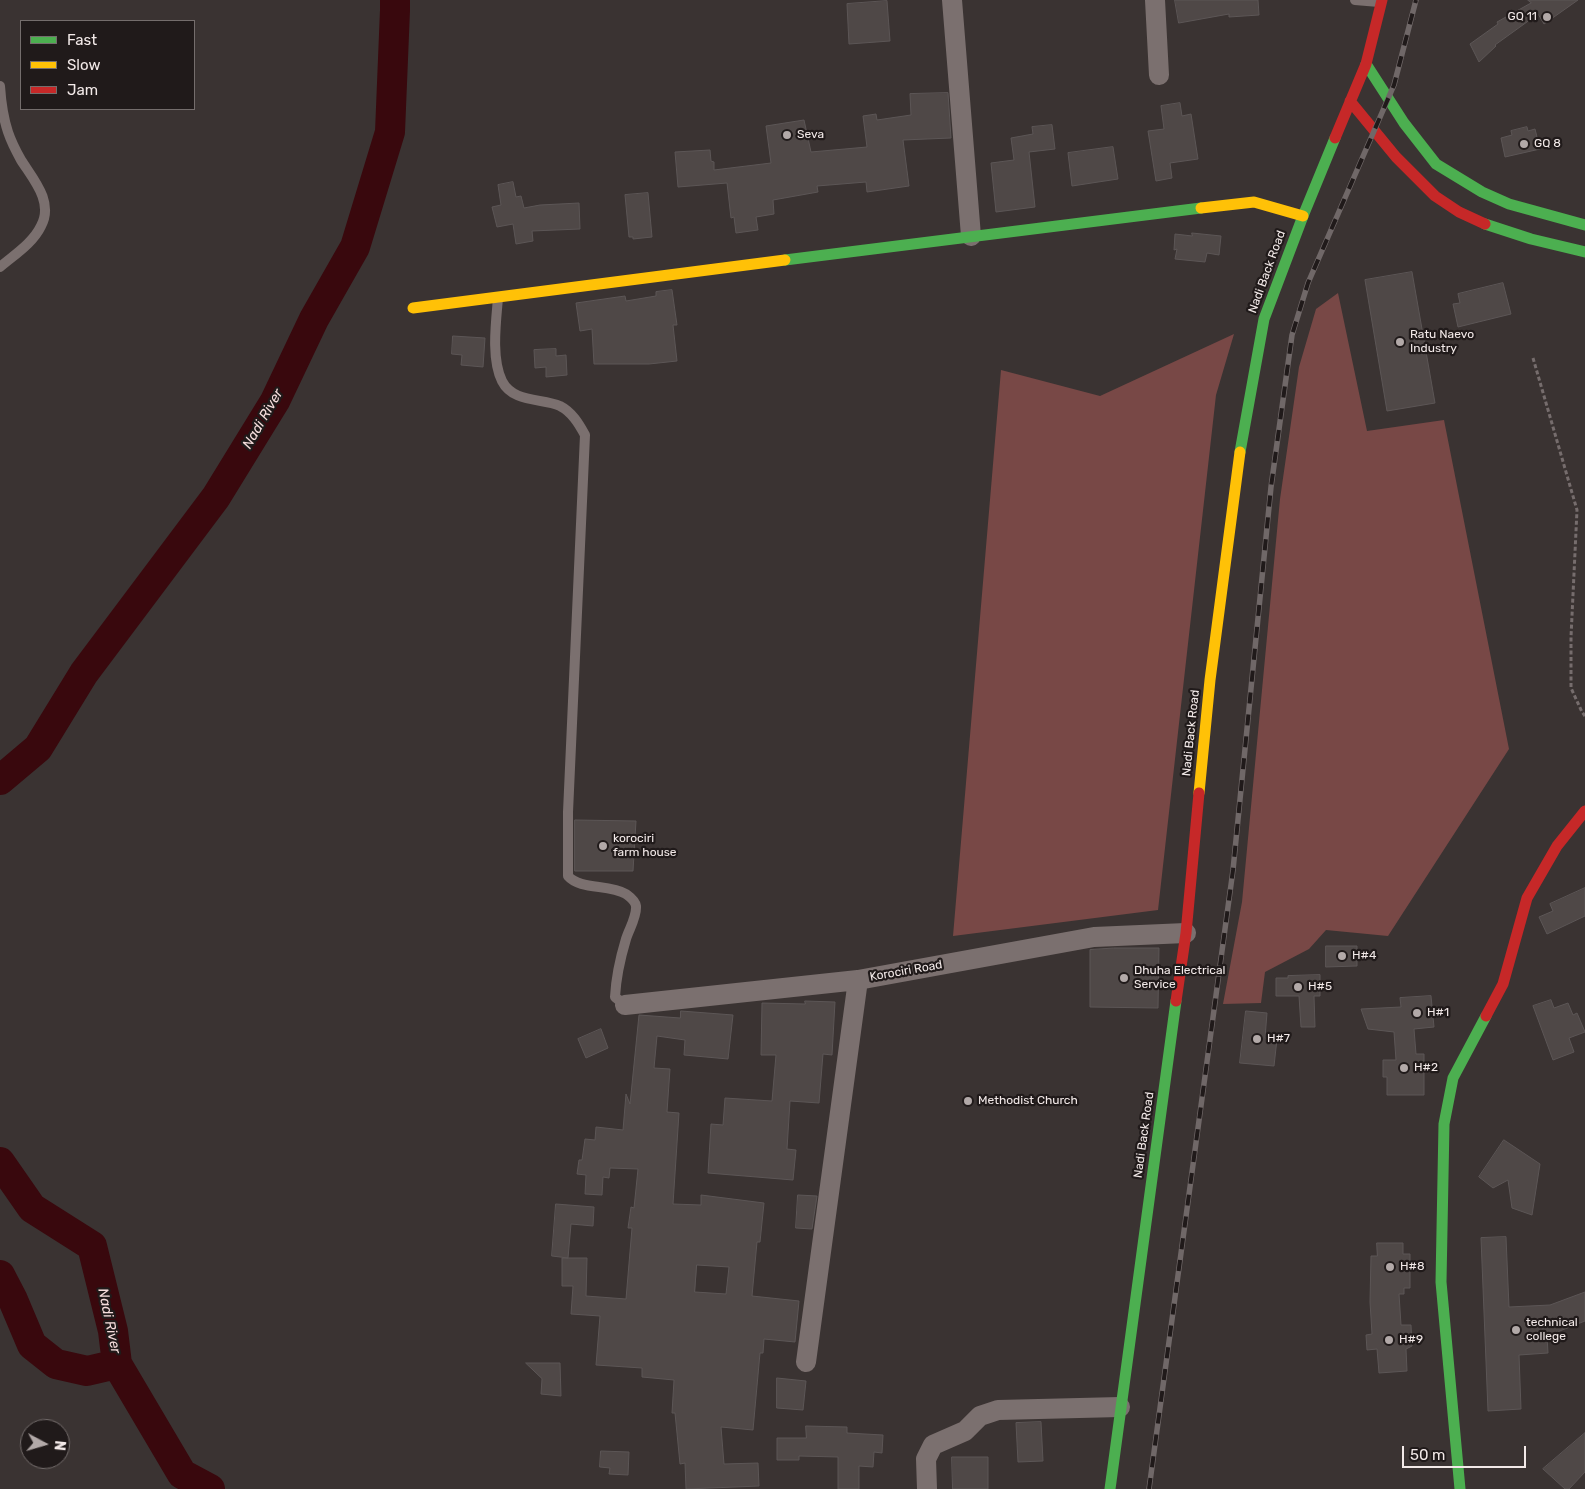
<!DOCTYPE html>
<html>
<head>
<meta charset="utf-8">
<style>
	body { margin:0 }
	#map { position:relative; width:1585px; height:1489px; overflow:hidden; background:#3a3332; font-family:Rubik,sans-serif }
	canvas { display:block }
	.legend { position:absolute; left:20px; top:20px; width:175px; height:90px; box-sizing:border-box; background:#201a1a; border:1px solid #746d6c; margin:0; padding:6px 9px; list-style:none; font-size:15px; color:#f2e9e8 }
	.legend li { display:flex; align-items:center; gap:10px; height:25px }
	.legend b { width:25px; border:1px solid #746d6c }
	.north { position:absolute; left:20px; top:1419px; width:50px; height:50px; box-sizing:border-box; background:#201a1a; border:1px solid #746d6c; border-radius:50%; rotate:96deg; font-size:14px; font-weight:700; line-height:20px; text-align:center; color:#f2e9e8 }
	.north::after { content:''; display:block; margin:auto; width:18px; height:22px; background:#b2a9a8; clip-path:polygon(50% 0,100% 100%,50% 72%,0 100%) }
	.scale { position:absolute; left:1402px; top:1446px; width:124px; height:22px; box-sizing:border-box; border:2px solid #f2e9e8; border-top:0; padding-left:6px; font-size:15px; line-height:18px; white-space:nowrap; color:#f2e9e8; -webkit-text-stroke:4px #201a1a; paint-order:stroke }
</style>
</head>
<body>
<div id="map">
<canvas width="1585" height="1489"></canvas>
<ul class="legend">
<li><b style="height:6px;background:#4caf50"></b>Fast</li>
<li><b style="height:6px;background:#ffc107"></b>Slow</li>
<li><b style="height:6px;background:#c62828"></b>Jam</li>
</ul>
<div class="north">N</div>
<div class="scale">50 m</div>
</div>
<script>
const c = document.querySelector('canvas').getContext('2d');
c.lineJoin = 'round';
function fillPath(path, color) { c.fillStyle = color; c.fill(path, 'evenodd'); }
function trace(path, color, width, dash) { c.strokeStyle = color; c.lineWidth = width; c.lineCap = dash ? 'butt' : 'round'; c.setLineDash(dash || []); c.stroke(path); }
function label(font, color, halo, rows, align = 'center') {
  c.font = font + ' Rubik,sans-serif'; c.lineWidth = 4.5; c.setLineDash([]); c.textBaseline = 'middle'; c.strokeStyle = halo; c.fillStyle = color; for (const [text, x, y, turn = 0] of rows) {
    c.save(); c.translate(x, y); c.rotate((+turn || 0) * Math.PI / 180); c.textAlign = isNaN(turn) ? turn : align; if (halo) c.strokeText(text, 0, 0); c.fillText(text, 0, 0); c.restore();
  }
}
const green = new Path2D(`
	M1338,293l29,138 77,-11 65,329 -121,187 -62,-6 -17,19 -44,23 -4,31 -38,1 19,-102 38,-403 19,-132 17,-58z
	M1234,334l-18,61 -58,515 -205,26 48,-566 99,26z`);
const river = new Path2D(`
	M0,780l38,-32 46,-75 132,-176 59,-96 39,-82 41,-72 35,-115 5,-122v-10
	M0,1162l32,46 60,38 21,85 4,33 65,110 28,15
	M0,1275l13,25 19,45 24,19 31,7 30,-7`);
const building = new Path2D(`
	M1175,0h83l1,15 -30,2v-3l-50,9z
	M1528,0h50l-34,24 -6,-10 -43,31 1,1 -17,16 -9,-18 28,-20 -1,-2 34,-19z
	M887,1l3,40 -41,3 -2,-40z
	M948,93l3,45 -48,2 6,46 -42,6 -1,-10 -49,4 1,6 -45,8 1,14 -18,3 2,13 -22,3 -2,-16 -3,1 -4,-35 -49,4 -3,-35 35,-2 1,11 3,1v8l57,-7 -5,-37 38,-6 7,32 56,-5 -4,-31 13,-2 1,6 34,-5 -1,-21z
	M1180,103l2,13 9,-2 7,45 -28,4 2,15 -16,3 -8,-50 16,-2 -3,-23z
	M1052,125l3,24 -26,3 6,55 -39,5 -5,-49 23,-3 -3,-22 22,-4 -1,-7z
	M1527,127l1,4 7,-2 5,20 -35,8 -4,-19 11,-3 -1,-4z
	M1113,147l5,32 -46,7 -4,-33z
	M513,182l3,15 5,-1 3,12 16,-3 39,-2 1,26 -48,2 1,10 -17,3 -3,-20 -16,3 -5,-20 9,-2 -3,-20z
	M648,193l4,44 -19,2v-2h-4l-4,-42z
	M1192,233l29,3 -2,19 -12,-2 -2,9 -30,-3 2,-10 -3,1 1,-16 17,2z
	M1412,272l23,131 -48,8 -22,-131z
	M1503,283l8,31 -53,13 -5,-23 7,-1 -2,-9z
	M672,290l5,35h-4l4,36 -28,3h-55l-2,-35 -12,2 -4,-28 49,-7 1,5 30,-5v-4z
	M453,336l32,2 -2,29 -22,-2 1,-10 -10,-1z
	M556,349v7l10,-1 1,20 -21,2v-10l-11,1 -1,-18z
	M575,820l61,1 -3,50h-58z
	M1585,888v28l-38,18 -8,-17 14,-6 -3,-7z
	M1326,946h31v20l-31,1z
	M1114,948h45l-1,60 -68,-1v-57z
	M1320,975v21h-6l1,31h-14l-2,-31h-23v-18h12v-2z
	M1431,996l3,31 -20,2 2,25h8v41h-37v-18h-4v-17h13l-2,-28 -26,-3 -7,-20 40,-2 -1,-9z
	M1551,1000l3,8 14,-5 5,12 4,-2 8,19 -16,6 5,14 -21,8 -20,-54z
	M805,1001l30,1 -3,53 -9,-1 -4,49 -29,-2 -3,48 9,1 -3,30 -85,-7 3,-49 12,1 2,-27 47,3 4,-46h-15l1,-52 43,1z
	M681,1011l52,4 -5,44 -44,-4 1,-15 -28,-4 -3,32 16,1 -3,43 12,1 -6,91 28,1v-10l63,8 -4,39h-3l-5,54 47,5 -4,41 -31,-3 -1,14h-3l-7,77 -32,-3 3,37 34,-1 1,23 -73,3 -1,-26 -5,1 -5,-51h-3l2,-33 -32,-3v-9l-46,-3 4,-49 -29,-2 2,-28h-11v-28h25l-1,38 40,3 6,-71h-4l3,-21 3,1 4,-39 -28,-1 -1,10 -6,-1 -1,18 -17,-1 1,-19 -9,-1 2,-14h3l3,-21 10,1 1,-13 27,3 3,-36 4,10 9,-89 41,3zM697,1265l32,2 -3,27 -31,-2z
	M1246,1011l21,2 -2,25 12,1 -3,27 -34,-3z
	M601,1029l7,19 -22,10 -8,-19z
	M1504,1140l36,24 -8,51 -20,-7 -4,-28 -15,8 -14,-11z
	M798,1195l19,1 -5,33 -16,-1z
	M556,1204l38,3 -1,19 -22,-2 -3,34 -16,-2z
	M1506,1237l3,70 41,-2 35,-13v29l-38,15 1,17 -29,2 2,54 -33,2 -7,-173z
	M1377,1243h26v11h7v34h-6v6h-5l2,31h10l1,21 -6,3 1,22 -28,2 -2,-24 -10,1 -1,-15 6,-1 -2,-32 1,-46h6z
	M526,1363h34l1,33 -20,-2 1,-15z
	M777,1378l29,3 -3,29 -26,-2z
	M1041,1422l2,39 -25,1 -2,-39z
	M806,1426l41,1v6l36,2 -1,18 -8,-1 -1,15 -14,-1v23h-21v-32l-39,-1v4h-22v-22h29z
	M1585,1433v39l-16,17h-4l-22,-20z
	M601,1451l28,1 -1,23 -19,-1 1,-6 -10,-1z
	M952,1457h36v32h-35z`);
const path = new Path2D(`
	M1533,358l44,152 -6,127v51l11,24 3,4`);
const lane = new Path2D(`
	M1355,0l24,2
	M0,86c1,15 3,31 8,46 3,9 8,19 13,28 12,19 33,42 20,66 -8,17 -27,29 -41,41
	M498,298c-2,24 -7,61 4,83 11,22 40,17 58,25 12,6 19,18 25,29l-17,377v64c12,14 41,8 58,18 4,3 9,6 10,12 1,11 -7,23 -10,33 -6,20 -10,38 -11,58l10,8`);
const street = new Path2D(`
	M952,0l19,236
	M1155,0l4,75
	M625,1005l233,-25 236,-43 92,-4
	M806,1362l52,-382
	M927,1489l-1,-30 7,-14 32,-14 15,-15 18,-6 122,-3`);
const fast = new Path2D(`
	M1366,64l38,59 32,41 46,28 27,12 76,21
	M1485,224l46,15 54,13
	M785,260l416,-52
	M1240,452l24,-133 39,-103 32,-78
	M1110,1489l66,-488
	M1460,1489l-19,-207 3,-158 9,-46 33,-62`);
const slow = new Path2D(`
	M1201,208l53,-6 49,14
	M413,308l372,-48
	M1199,793l11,-113 30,-228`);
const jam = new Path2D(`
	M1350,101l46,56 39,39 24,16 26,12
	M1335,138l31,-74 16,-64
	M1176,1001l10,-68 13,-140
	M1486,1016l17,-32 24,-86 30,-52 28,-35`);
const rail = new Path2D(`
	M1149,1489l84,-619 38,-383 21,-152 16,-52 86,-198 22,-85`);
const markers = [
	[1547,17,5,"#b2a9a8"],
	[787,135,5,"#b2a9a8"],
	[1524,144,5,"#b2a9a8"],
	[1400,342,5,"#b2a9a8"],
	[603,846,5,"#b2a9a8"],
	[1342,956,5,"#b2a9a8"],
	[1124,978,5,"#b2a9a8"],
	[1298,987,5,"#b2a9a8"],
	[1417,1013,5,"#b2a9a8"],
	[1257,1039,5,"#b2a9a8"],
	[1404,1068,5,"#b2a9a8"],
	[968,1101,5,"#b2a9a8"],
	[1390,1267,5,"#b2a9a8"],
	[1516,1330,5,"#b2a9a8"],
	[1389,1340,5,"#b2a9a8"]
];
const poiNames = [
	["GQ 11",1537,17,"right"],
	["Seva",797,135],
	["GQ 8",1534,144],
	["Ratu Naevo",1410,335],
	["Industry",1410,349],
	["korociri",613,839],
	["farm house",613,853],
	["H#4",1352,956],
	["Dhuha Electrical",1134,971],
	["Service",1134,985],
	["H#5",1308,987],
	["H#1",1427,1013],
	["H#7",1267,1039],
	["H#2",1414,1068],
	["Methodist Church",978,1101],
	["H#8",1400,1267],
	["technical",1526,1323],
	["college",1526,1337],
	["H#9",1399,1340]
];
const streetNames = [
	["Nadi Back Road",1267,272,-70],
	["Nadi Back Road",1191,733,-84],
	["Korociri Road",906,971,-10],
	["Nadi Back Road",1144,1135,-82]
];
const waterNames = [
	["Nadi River",263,419,-60],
	["Nadi River",109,1321,78]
];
fillPath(green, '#784846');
trace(river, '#39080d', 30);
fillPath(building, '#4f4847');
trace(building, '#5c5656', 1);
trace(path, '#766d6d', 3, [4, 2.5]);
trace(lane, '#7b706f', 10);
trace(street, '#7b706f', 20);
trace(fast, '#4caf50', 11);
trace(slow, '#ffc107', 11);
trace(jam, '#c62828', 11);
trace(rail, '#706868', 5.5);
trace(rail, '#201a1a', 4, [11]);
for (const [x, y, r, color] of markers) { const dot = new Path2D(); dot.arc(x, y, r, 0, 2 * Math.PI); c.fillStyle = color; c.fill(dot); trace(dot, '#201a1a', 2); }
label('12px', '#f2e9e8', '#201a1a', poiNames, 'left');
label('12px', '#f2e9e8', '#201a1a', streetNames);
label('italic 14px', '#f5dddc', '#201a1a', waterNames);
</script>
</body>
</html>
